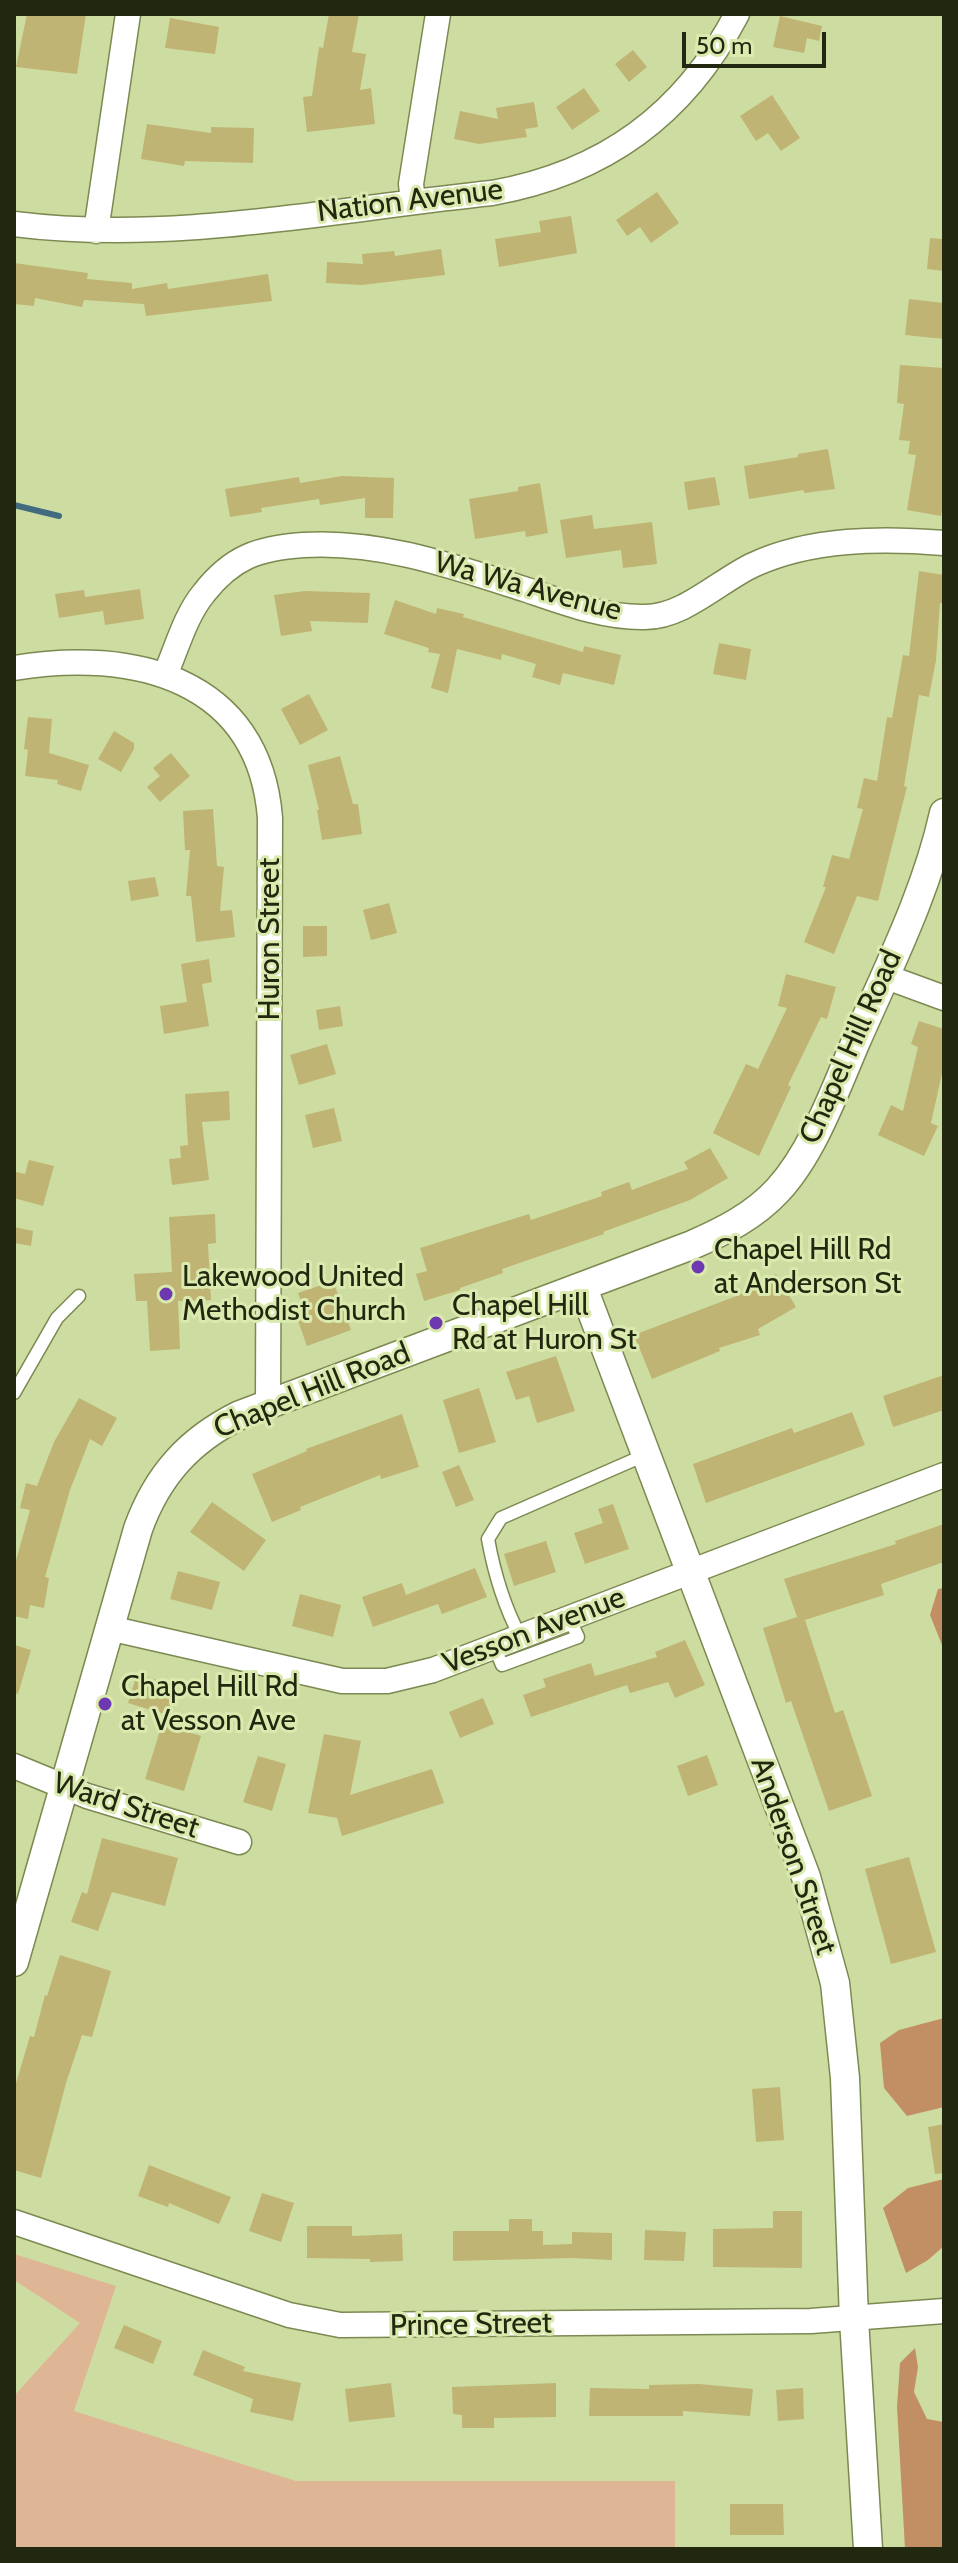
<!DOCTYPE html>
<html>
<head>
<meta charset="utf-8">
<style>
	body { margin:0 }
	#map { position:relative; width:958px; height:2563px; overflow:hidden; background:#cddda1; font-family:Cabin,sans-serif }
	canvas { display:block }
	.frame { position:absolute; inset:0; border:16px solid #222710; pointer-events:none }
	.scale { position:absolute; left:682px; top:32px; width:144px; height:36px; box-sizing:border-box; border:4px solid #222710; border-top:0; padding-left:10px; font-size:24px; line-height:28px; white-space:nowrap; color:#222710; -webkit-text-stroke:6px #daeaae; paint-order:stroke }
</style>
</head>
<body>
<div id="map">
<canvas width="958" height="2563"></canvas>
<div class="frame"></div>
<div class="scale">50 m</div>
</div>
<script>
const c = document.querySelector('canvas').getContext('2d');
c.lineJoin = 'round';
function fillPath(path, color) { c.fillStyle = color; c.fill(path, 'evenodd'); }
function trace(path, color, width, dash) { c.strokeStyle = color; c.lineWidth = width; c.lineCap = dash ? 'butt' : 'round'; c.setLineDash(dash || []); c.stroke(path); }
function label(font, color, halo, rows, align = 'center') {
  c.font = font + ' Cabin,sans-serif'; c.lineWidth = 6; c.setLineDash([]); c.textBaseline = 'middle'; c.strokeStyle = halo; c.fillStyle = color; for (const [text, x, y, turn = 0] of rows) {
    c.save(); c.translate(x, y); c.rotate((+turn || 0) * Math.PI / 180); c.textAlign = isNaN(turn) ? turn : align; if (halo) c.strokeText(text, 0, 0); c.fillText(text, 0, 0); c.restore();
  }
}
const green = new Path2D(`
	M14,2254l102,32 -42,125 222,70h379v68h-661v-153l66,-73 -66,-43z`);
const forest = new Path2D(`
	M944,1588v62l-14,-35 8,-26z
	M944,2018v89l-37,9 -23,-28 -4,-45 19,-13z
	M944,2179v67l-16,14 -22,13 -23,-65 25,-20z
	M915,2348l3,19 -4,25 13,27 17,3v127h-39l-8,-142 3,-44z`);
const stream = new Path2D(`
	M14,505l45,11`);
const building = new Path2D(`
	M27,14h59l-9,60 -61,-7z
	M329,14h30l-7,38 14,2 -6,36 11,-2 4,36 -68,8 -4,-35 9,-1 7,-49 4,1z
	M780,16l42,10 -3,15 -12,-3 -3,15 -31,-6z
	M170,18l49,9 -4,27 -50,-6z
	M633,50l14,17 -18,15 -14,-18z
	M584,88l16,23 -28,19 -16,-23z
	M772,95l28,43 -19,13 -13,-18 -12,8 -16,-25z
	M534,102l4,25 -13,2 2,8 -48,7 -25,-5 6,-28 38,8 -2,-11z
	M147,124l64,9v-6l43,1 -1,35 -68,-2 -1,5 -43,-7z
	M657,192l22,31 -28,20 -11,-16 -13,9 -11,-16z
	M571,216l6,37 -78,14 -4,-28 46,-7 -2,-11z
	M930,238l14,1v32l-17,-2z
	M441,249l4,26 -83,10 -36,-2 1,-21 36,2 -1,-10 32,-3 1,5z
	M14,263l74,10 -1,6 45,4v6l35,-6 1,6 100,-15 4,27 -126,15 -2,-12 -60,-4 -2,7 -47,-9 -1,8 -20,-2z
	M909,299l35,4v36l-39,-4z
	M900,365l44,3v132l-3,16 -34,-6 9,-55 -8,-1 2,-13 -11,-1 5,-36 -7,-1z
	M828,449l7,40 -31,4v-3l-55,9 -5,-33 54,-9v-3z
	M342,476l52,2 -1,40h-28v-20l-45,7 -1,-6 -58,9 1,4 -32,5 -5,-28 74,-12 1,6z
	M715,477l5,28 -32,5 -4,-28z
	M540,483l8,50 -22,4 -1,-6 -50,8 -6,-40 49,-8v-4z
	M592,515l2,14 58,-7 5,42 -34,4 -2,-18 -55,8 -6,-38z
	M919,571l25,4v29l-4,-1 -4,57 -7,37 -10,-2 -15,91 3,1 -29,114 -21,-5 -23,58 -30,-12 22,-55h-3l9,-32 17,4 14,-50 -6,-1 7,-30 13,3 10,-64 5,1 11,-63 6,1z
	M140,589l4,30 -39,6 -2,-14 -44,7 -4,-24 29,-4 1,7z
	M305,591l65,2 -2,30 -58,-2 2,10 -31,5 -7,-41z
	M395,600l41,14 1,-6 27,6 -1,3 120,35 1,-6 37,9 -7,30 -51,-12 -3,12 -28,-8 4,-13 -34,-10 -1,6 -44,-11 -9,44 -17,-5 9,-34 -12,-2 1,-4 -45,-14z
	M719,643l32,6 -5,31 -33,-6z
	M309,694l19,36 -28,15 -19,-36z
	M28,717l24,2 -3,34 40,12 -8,26 -24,-7 1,-4 -33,-4 3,-26 -4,-1z
	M114,731l20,12v6l-13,23 -23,-13z
	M171,753l19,23 -30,26 -13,-15 13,-11 -7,-8z
	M340,756l13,48h5l4,30 -40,6 -5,-30h2l-11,-45z
	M213,809l4,57 7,1 -4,44 12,-1 3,27 -39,5 -5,-46h-5l4,-46h-5l-2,-39z
	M155,877l4,19 -28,5 -3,-20z
	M389,903l8,30 -26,7 -8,-30z
	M303,926h24v30l-24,1z
	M209,959l3,23 -10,2 7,42 -45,8 -4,-28 27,-4 -6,-38z
	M786,974l50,13 -9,32 -6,-2 -33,68 3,2 -32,69 -46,-23 33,-69 12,5 29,-61 -9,-2z
	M340,1006l3,20 -24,4 -3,-20z
	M919,1021l25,8v35l-13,59 7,3 -14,30 -46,-21 13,-30 12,6 15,-64 -7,-3z
	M327,1044l9,30 -37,11 -9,-30z
	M229,1091l1,29 -28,2 7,58 -37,5 -3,-26 12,-1 -1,-12 8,-1 -3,-51z
	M334,1108l8,33 -29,7 -8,-33z
	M710,1148l18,30 -38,22 -87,32 1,2 -102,35 1,4 -43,15v2l-36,11 -8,-27 11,-3 -7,-23 109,-34 2,6 71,-24 -1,-4 28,-10 3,8 56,-21 -4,-7z
	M29,1160l25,6 -11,40 -29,-8 2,-26 9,2z
	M215,1214l1,29 -8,1 3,56 -33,1 2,48 -30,2 -3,-50h-11l-2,-27 38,-2 -3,-55z
	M14,1227l19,4 -2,15 -17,-3z
	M776,1274l20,33 -38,22 2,6 -41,13 1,3 -68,28 -18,-44 105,-40z
	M333,1281l18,49 -44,16 -13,-36 9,-3 -5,-14z
	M556,1356l19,55 -38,12 -8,-27 -13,4 -10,-28z
	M944,1375v35l-51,17 -10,-31z
	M479,1388l17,54 -37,11 -16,-53z
	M79,1398l38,20 -15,28 -12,-7 -20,51 -25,87 4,1 -5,30 -14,-3 -2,14 -14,-3v-48l16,-58 -10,-2 6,-25 11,3 17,-44z
	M852,1412l13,33 -159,58 -13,-39 99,-36 2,5z
	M402,1414l17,53 -38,12 -1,-4 -80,32 1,3 -29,12 -20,-48 55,-23 -1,-2z
	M459,1465l15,35 -18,7 -14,-35z
	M212,1502l54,38 -22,31 -54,-39z
	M613,1504l16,45 -44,15 -11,-31 29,-10 -5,-14z
	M944,1524v38l-63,22 3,11 -79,25 30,93 8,-3 29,86 -43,15 -38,-110 -5,2 -23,-75 34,-11 -13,-38 112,-35 -1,-3z
	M546,1541l10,31 -42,14 -10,-32z
	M475,1568l12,29 -45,17 -4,-10 -65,23 -11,-30 40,-14 4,12z
	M178,1571l42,11 -8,28 -42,-11z
	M300,1594l41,11 -8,32 -41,-11z
	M685,1640l20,45 -30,13 -7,-16 -38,11 -3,-8 -96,32 -8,-22 23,-8 -3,-8 48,-16 4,13 62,-19 -2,-5z
	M14,1645l17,5 -13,44 -4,-1z
	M137,1674l40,12 -9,29 -40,-12z
	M483,1698l11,26 -34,14 -11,-26z
	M162,1724l39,12 -17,55 -39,-12z
	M324,1734l37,7 -11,54 82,-26 12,34 -102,33 -5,-18 -29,-5z
	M707,1755l11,30 -30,11 -11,-30z
	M258,1756l28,8 -14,47 -29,-9z
	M102,1838l76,20 -13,48 -53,-14 -14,39 -27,-9 11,-30 5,2z
	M909,1857l27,95 -45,12 -26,-95z
	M60,1955l51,16 -19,66 -10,-2 -16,48 -25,95 -27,-8v-80l16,-54 4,1 11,-42 2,1z
	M780,2087l4,53 -28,2 -4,-53z
	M944,2124v49l-9,1 -7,-47z
	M149,2165l82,32 -12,27 -50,-21 -1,4 -30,-11z
	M262,2193l32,10 -13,39 -32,-11z
	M773,2211h29v57l-89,-1v-38l60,-1z
	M509,2219h23v12h11v14l29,-1v-12l40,1v27l-41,-2 -118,3v-30h56z
	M307,2226h45v10l50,-2 1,27 -33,1v-3l-63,-1z
	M645,2230l41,2 -2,29 -40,-1z
	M124,2325l38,16 -9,23 -39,-16z
	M203,2350l42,17 -2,4 58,12 -8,38 -43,-9 3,-13 -60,-24z
	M391,2383l4,34 -46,5 -4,-33z
	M556,2383v34l-62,1v10h-32v-13l-9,-1 -1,-27z
	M699,2384l54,5 -3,27 -67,-5v5h-94l1,-28 59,1v-4z
	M803,2388l1,31 -26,2 -2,-31z
	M730,2504h53l1,31h-54z`);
const service = new Path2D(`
	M14,1393l43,-75 22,-22
	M520,1636c-16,-30 -26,-64 -32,-97l13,-21 144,-63
	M494,1646l8,19 76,-28 -9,-19`);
const minor = new Path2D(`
	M413,201l-2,-17 27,-170
	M14,224c159,20 321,-15 478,-31 112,-20 192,-78 245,-179
	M96,231l32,-217
	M14,668c118,-20 245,10 256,150l-2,585
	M165,675c12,-27 20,-59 39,-82 28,-36 55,-45 99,-48 77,-5 152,22 224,45 38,13 78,28 118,27 39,0 74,-36 108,-52 58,-27 129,-27 191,-22
	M884,976l60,22
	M109,1628l233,53h45l46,-11 511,-195
	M14,1766l73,30 152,46
	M14,2222l275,93 51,10 471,-4 133,-10`);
const tertiary = new Path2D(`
	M583,1288l223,589 29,106 10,95 9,241 14,230
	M14,1962l124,-433c19,-53 51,-89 102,-114l452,-170c32,-14 62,-29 86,-55 36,-39 58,-103 79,-151 32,-73 70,-148 87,-226`);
const markers = [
	[698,1267,8,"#6e39b0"],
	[166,1294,8,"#6e39b0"],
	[436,1323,8,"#6e39b0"],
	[105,1704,8,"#6e39b0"]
];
const streetNames = [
	["Nation Avenue",410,201,-7],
	["Wa Wa Avenue",528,587,15],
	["Huron Street",270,939,-90],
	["Chapel Hill Road",851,1047,-66],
	["Chapel Hill Road",312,1391,-22],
	["Vesson Avenue",534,1631,-21],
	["Ward Street",126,1806,18],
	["Anderson Street",793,1856,71],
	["Prince Street",471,2325,-1]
];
const poiNames = [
	["Chapel Hill Rd",714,1250],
	["at Anderson St",714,1284],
	["Lakewood United",182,1277],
	["Methodist Church",182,1311],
	["Chapel Hill",452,1306],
	["Rd at Huron St",452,1340],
	["Chapel Hill Rd",121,1687],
	["at Vesson Ave",121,1721]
];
fillPath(green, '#deb696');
fillPath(forest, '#c28e64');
trace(stream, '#416c80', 6);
fillPath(building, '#bfb473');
trace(service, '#7c8951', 15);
trace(minor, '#7c8951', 27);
trace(tertiary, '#7c8951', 31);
trace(service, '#fff', 12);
trace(minor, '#fff', 24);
trace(tertiary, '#fff', 28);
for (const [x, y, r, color] of markers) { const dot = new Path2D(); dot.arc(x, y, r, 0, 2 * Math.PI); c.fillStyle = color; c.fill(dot); trace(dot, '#daeaae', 3); }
label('30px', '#222710', '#daeaae', streetNames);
label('30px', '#222710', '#daeaae', poiNames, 'left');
</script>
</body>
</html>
